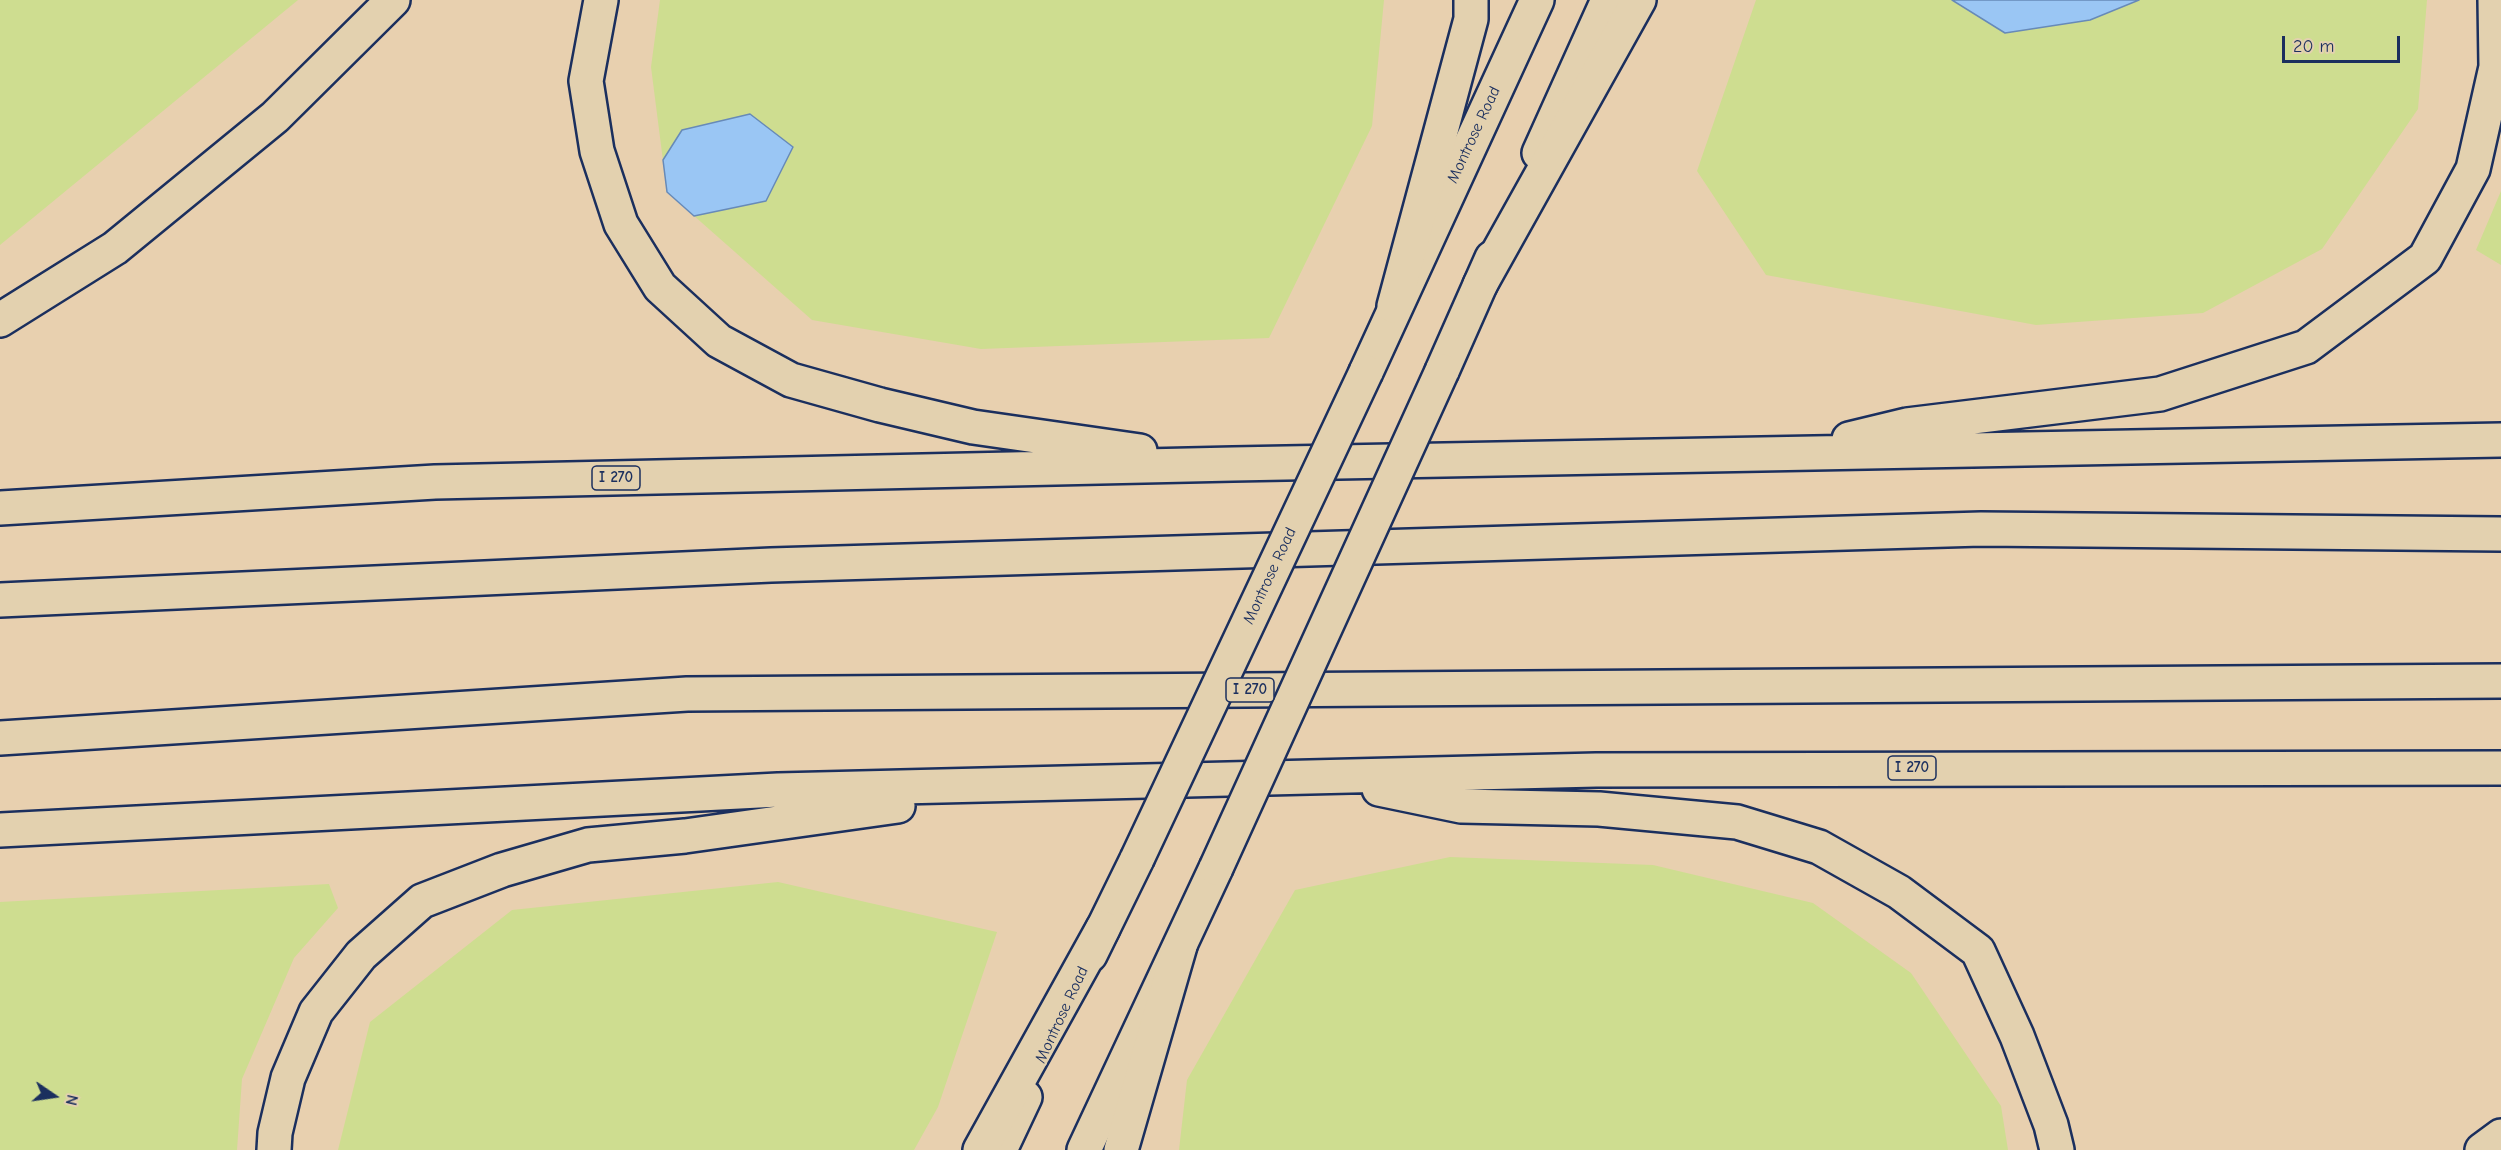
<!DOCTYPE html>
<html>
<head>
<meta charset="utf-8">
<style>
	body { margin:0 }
	#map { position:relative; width:2501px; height:1150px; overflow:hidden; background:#e8d0af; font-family:"Comic Neue",sans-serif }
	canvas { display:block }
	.north { position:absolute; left:24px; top:1066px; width:60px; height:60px; -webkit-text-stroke:4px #e3d1af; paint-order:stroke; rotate:103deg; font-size:16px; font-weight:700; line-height:24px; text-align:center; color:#1b2f5e }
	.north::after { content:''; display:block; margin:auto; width:21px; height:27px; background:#1b2f5e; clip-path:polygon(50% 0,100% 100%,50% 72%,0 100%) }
	.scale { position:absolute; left:2282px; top:36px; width:118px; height:27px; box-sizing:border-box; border:3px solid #1b2f5e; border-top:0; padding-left:8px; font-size:18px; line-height:21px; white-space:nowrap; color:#1b2f5e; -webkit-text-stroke:4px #e3d1af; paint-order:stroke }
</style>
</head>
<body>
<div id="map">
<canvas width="2501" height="1150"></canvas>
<div class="north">N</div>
<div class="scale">20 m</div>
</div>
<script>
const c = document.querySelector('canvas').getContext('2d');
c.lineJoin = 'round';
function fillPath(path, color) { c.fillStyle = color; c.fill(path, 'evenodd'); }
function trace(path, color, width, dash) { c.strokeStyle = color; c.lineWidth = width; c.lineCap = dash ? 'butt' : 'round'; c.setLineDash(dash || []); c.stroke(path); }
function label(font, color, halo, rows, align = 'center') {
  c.font = font + ' "Comic Neue",sans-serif'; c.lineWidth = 4.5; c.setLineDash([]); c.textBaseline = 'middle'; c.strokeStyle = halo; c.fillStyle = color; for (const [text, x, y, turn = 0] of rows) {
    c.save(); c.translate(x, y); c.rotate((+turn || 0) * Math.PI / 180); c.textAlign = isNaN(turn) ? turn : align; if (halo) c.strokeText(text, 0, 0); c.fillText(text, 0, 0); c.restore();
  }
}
const green = new Path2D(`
	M0,0h298l-298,245z
	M660,0h724l-12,126 -103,212 -288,11 -169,-29 -145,-128 -16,-125z
	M1756,0h671l-9,109 -96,140 -119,64 -167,12 -270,-50 -69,-104z
	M2501,191v74l-25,-15z
	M1450,857l203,8 160,38 98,70 90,133 7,44h-829l8,-70 108,-190z
	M778,882l219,50 -59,175 -24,43h-576l32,-128 142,-112z
	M329,884l9,24 -44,50 -52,121 -5,71h-237v-248z`);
const water = new Path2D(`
	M1952,0h187l-49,20 -85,13z
	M750,114l43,33 -27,54 -72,15 -27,-24 -4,-32 19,-30z`);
const primary = new Path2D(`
	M1539,153l69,-153
	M1442,371l50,-113
	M1366,372l171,-372
	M1090,955l47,-96
	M1000,1150l25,-53
	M1084,1150l132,-282`);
const motorway = new Path2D(`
	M601,0l-15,81 11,70 24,73 39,63 59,54 72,39 89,25 93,22 167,24
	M1480,285l159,-285
	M1394,306l77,-287v-19
	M0,320l115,-72 160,-131 118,-117
	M1849,439l58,-14 253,-31 146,-47 119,-89 48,-89 23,-102 -1,-67
	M0,508l435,-26 798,-18 1268,-24
	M0,600l771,-35 1210,-36 520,5
	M0,738l687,-44 1814,-13
	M1379,789l82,17 138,3 138,13 82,25 80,45 79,59 39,85 34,89 6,25
	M0,830l778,-40 818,-20 905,-2
	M274,1150l1,-17 13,-55 28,-66 45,-57 61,-54 80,-31 86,-25 97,-9 213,-30
	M980,1150l123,-222
	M1121,1150l59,-204
	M2482,1150l19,-14`);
const primaryBridge = new Path2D(`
	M1137,859l229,-487
	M1216,868l226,-497`);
const shields = [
	[616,478,48],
	[1250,690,48],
	[1912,768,48]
];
const shieldNames = [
	["I 270",616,478],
	["I 270",1250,690],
	["I 270",1912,768]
];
const streetNames = [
	["Montrose Road",1474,135,-65],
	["Montrose Road",1270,576,-65],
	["Montrose Road",1062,1015,-65]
];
fillPath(green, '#cedd90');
fillPath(water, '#9ac6f4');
trace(water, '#678ab8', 1.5);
trace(primary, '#1b2f5e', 38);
trace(motorway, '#1b2f5e', 38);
trace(primary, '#e3d1af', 33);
trace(motorway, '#e3d1af', 33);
trace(primaryBridge, '#1b2f5e', 38, []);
trace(primaryBridge, '#e3d1af', 33);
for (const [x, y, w] of shields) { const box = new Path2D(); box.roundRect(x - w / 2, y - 12, w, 24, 4.5); c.fillStyle = '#e3d1af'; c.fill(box); trace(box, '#1b2f5e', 1.5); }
label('bold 15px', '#1b2f5e', null, shieldNames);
label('16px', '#1b2f5e', '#e3d1af', streetNames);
</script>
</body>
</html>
